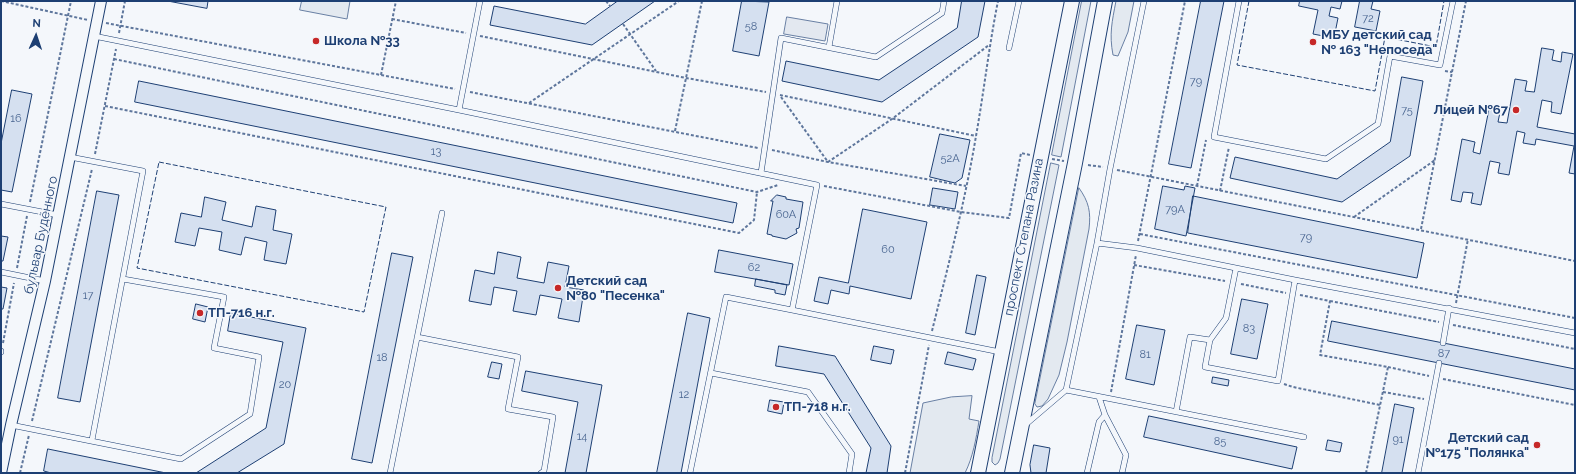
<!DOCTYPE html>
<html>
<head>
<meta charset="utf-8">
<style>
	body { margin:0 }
	#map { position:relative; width:1576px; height:474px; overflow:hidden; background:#f4f7fb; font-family:Raleway,sans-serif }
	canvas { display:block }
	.frame { position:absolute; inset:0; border:2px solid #1d3f73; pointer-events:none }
	.north { position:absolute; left:16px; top:16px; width:40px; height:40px; -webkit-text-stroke:3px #f4f7fb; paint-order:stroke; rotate:3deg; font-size:11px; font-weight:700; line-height:16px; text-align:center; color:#1d3f73 }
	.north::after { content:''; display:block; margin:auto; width:14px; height:18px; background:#1d3f73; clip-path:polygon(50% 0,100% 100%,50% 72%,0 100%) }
</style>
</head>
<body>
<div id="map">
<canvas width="1576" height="474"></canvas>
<div class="frame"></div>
<div class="north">N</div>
</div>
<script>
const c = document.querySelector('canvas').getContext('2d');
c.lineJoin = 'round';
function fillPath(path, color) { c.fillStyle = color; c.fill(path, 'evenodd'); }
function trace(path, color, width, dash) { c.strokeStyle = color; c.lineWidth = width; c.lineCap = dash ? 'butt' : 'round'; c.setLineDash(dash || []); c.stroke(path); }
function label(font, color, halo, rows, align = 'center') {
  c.font = font + ' Raleway,sans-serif'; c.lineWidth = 3; c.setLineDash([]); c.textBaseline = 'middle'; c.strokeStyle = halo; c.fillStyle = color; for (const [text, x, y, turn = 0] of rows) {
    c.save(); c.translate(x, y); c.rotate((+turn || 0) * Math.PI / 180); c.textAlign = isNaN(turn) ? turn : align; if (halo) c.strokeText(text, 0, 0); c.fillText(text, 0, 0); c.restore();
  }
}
const green = new Path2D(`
	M302,1h48l-3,18 -47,-9z
	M1082,1h9l-30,156 -9,-2z
	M1116,1h18l-6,31 -10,24 -5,-1c-4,-21 -1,-33 3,-54z
	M1051,163l8,2 -59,294 -2,4 -3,2 -3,-3v-4z
	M1079,188c10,14 12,24 10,41l-22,113 -8,33 -11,24 -6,7 -5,1 -2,-3z
	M972,396l-3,23 10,2c-3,18 -6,36 -14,52h-55l13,-70 28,-6z`);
const parking = new Path2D(`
	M787,17l41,7 -3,17 -41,-7z`);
const building = new Path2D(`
	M168,1h40l-1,7z
	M618,1h37l-63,44 -102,-20 4,-19 91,18z
	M742,1l27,1 -10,54 -26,-5z
	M962,1h23l-7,36 -96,65 -100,-21 4,-20 93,19 78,-52z
	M1201,1h23l-33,167 -22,-4z
	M1300,1h42l-2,8 -9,-2 -2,9 9,2 -4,20 -21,-4 5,-24 -19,-4z
	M1360,1h13l-2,8 9,2 -4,20 -21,-4z
	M1542,48l12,2 -2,10 9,2 1,-10 11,2 -12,60 -10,-2 1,-10 -10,-2 -5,27 38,7v40l-6,-1 5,-27 -38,-7 -1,6 -12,-2 2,-10 -8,-2 -8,44 -11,-2 2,-10 -10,-2 -9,44 -10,-2 2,-10 -10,-1 -2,10 -10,-2 11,-61 13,3 -2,10 7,2 9,-45 11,3 -2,10 9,1 8,-44 12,2 -2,10 9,1z
	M1402,77l21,4 -13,75 -68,46 -112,-24 5,-21 102,22 53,-37z
	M139,81l598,122 -4,20 -598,-121z
	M12,90l20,4 -20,98 -11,-2v-46z
	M940,134l30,6 -8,38 -7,5 -25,-6z
	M1163,186l21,4 1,-4 10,2 -9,48 -31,-7z
	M933,188l25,4 -3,17 -25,-4z
	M97,191l22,4 -39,207 -22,-4z
	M777,195l9,2v2l17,3 -4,26 -3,1 1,4 -11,6 -14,-3v-1l-5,-1 6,-33h-2z
	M1193,196l231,47 -7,35 -229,-45z
	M205,197l21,5 -4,18 30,7 4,-21 20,4 -3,20 19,4 -6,30 -22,-4 3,-18 -22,-5 -4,18 -22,-5 3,-18 -23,-4 -4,18 -20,-4 6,-29 20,4z
	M863,209l64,13 -16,77 -61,-13 -1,8 -18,-4 -3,14 -14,-3 5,-24 29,6z
	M1,236l7,1 -5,24h-2z
	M719,250l74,14 -4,21 -74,-13z
	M498,252l23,5 -4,21 27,5 4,-21 21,4 -4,21 19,3 -5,32 -21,-4 4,-19 -22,-4 -4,20 -23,-4 4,-20 -23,-4 -3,18 -22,-4 6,-31 19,4z
	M392,253l21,4 -41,206 -20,-4z
	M977,275l9,2 -11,58 -9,-2z
	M756,279l31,6 -2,10 -10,-2v-3l-20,-4z
	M1,287l6,1 -4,21h-2z
	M1242,299l26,5 -11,55 -26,-5z
	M196,304l12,3 -3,15 -12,-3z
	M231,313l75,15 -22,116 -47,29h-41l70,-45 17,-86 -55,-11z
	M688,313l22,5 -29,155h-24z
	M1332,321l243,48v21l-247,-49z
	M1137,325l28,5 -11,55 -28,-6z
	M779,346l56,10 56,90 -4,27h-21l5,-25 -47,-74 -48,-8z
	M874,346l20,4 -3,14 -20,-4z
	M948,352l28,7 -3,11 -28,-6z
	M492,362l10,2 -3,15 -11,-2z
	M526,371l76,14 -16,88h-21l13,-71 -56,-11z
	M1213,377l16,3 -1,6 -16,-3z
	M770,400l14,2 -2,12 -14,-3z
	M1395,404l19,4 -12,65h-20z
	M1149,416l148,31 -5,22 -148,-32z
	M1328,440l14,3 -2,9 -14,-2z
	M1034,445l16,3 -4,25h-15l-1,-8z
	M48,449l118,24h-115l-7,-2z`);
const path = new Path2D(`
	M1,1l87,19
	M606,1l4,5
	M392,19l74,14
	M106,23l349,66
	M623,24l33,47
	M119,33l6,-32
	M480,36l206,42 80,14
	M114,59l643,133 21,-7
	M1445,71l7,1
	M381,75l15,-74
	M470,92l288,56
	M780,95l196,41
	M781,97l47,65 64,-43 97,-74
	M529,103l150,-102
	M105,106l634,127 15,-13 3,-28
	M675,131l27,-130
	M772,150l56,12 138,24
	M95,154l21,-105
	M1052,159l12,2
	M1088,165l15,2
	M1117,170l458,91
	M824,186l137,26 48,6 12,-65 9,2
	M1197,186l9,-46
	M1220,191l9,-44
	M30,202l41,-201
	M1354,217l81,-57
	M1421,229l45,-228
	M1140,234l435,84
	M1138,241l47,-240
	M1134,265l91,16
	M17,268l10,-52
	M1241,284l45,9
	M1300,295l30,6 -10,54 68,12 -22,106
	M1330,301l109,21
	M1456,303l12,-64
	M1453,325l122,24
	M932,331c16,-65 33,-129 44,-195 8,-45 13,-90 22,-135
	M3,343l11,-60
	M1388,367l41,9
	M1443,379l132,26
	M1284,384l9,3 87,18
	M1111,392l25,-137
	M1383,392l41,7
	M32,421l60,-252
	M20,473l9,-38
	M905,473l24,-128`);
const lane = new Path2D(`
	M1239,1l-25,136 112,22 52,-35 12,-68 50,9 13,-64
	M94,36l365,74 358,75 -25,125 208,42
	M829,47l8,-46
	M1009,48l10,-47
	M459,110l21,-109
	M70,157l73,14 -51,269
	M761,173l20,-135 95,19 66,-44 2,-12
	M1,204l57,11
	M1097,243l40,5 158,32 280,53
	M1,272l44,9
	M417,337l101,20 -10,52 45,8 -9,54 -3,2
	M1210,340l-5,27 73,14 17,-101
	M1443,343l6,-35
	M1,351v1
	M711,373l97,19 44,62 -3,19
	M1066,390l238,47
	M1099,397l6,18 21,40 -4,18
	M1176,412l14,-75 20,3 16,-22 10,-50
	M11,425l170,34 69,-45 9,-57 -45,-9 10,-51 -101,-18
	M1025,425l41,-35 31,-147 13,-74 34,-168
	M390,473l52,-260
	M690,473l36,-176 66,13
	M1087,473l12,-51 6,-7
	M1418,473l21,-110`);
const street = new Path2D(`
	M1,473l10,-48 34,-144 56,-280`);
const secondary = new Path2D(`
	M978,473l94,-472
	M1012,473l63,-310 30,-162`);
const fence = new Path2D(`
	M1249,1l-12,64 138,26 10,-54 51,10 8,-46
	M159,162l227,45 -22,105 -227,-44z`);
const markers = [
	[316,41,4,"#c62828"],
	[1313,42,4,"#c62828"],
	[1516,110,4,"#c62828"],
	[558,288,4,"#c62828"],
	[200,313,4,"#c62828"],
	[776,407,4,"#c62828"],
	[1537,445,4,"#c62828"]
];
const numberNames = [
	["72",1368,19],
	["58",751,27],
	["79",1196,82],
	["75",1407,111],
	["16",16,119],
	["13",436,152],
	["52А",950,159],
	["79А",1175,210],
	["60А",786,215],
	["79",1306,238],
	["60",888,250],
	["62",754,268],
	["17",88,296],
	["83",1249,329],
	["87",1444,354],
	["81",1145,355],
	["18",382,358],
	["20",285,385],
	["12",684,395],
	["14",582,437],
	["91",1398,440],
	["85",1220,442]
];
const poiNames = [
	["МБУ детский сад",1321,35],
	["№ 163 \"Непоседа\"",1321,50],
	["Школа №33",324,41],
	["Лицей №67",1508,110,"right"],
	["Детский сад",566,281],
	["№80 \"Песенка\"",566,296],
	["ТП-716 н.г.",208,313],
	["ТП-718 н.г.",784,407],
	["Детский сад",1529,438,"right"],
	["№175 \"Полянка\"",1529,453,"right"]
];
const streetNames = [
	["бульвар Будённого",41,235,-78],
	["проспект Степана Разина",1024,237,-79]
];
fillPath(green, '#e3e9f0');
trace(green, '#687fa3', 1);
fillPath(parking, '#e3e8f0');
trace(parking, '#687fa3', 1);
fillPath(building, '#d5e0f0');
trace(building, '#1d3f73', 1);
trace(lane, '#1d3f73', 6);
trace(street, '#1d3f73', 12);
trace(secondary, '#1d3f73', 16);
trace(path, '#5e769c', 2, [3, 2]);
trace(lane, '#f4f7fb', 5);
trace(street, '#f4f7fb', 10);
trace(secondary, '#f4f7fb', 14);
trace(fence, '#1d3f73', 1, [5, 2]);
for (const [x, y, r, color] of markers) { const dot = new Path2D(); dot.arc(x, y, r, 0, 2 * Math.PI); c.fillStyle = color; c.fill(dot); trace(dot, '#f4f7fb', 1.5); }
label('11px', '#4b6792', null, numberNames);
label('bold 13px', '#1d3f73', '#f4f7fb', poiNames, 'left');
label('13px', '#1d3f73', '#f4f7fb', streetNames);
</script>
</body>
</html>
